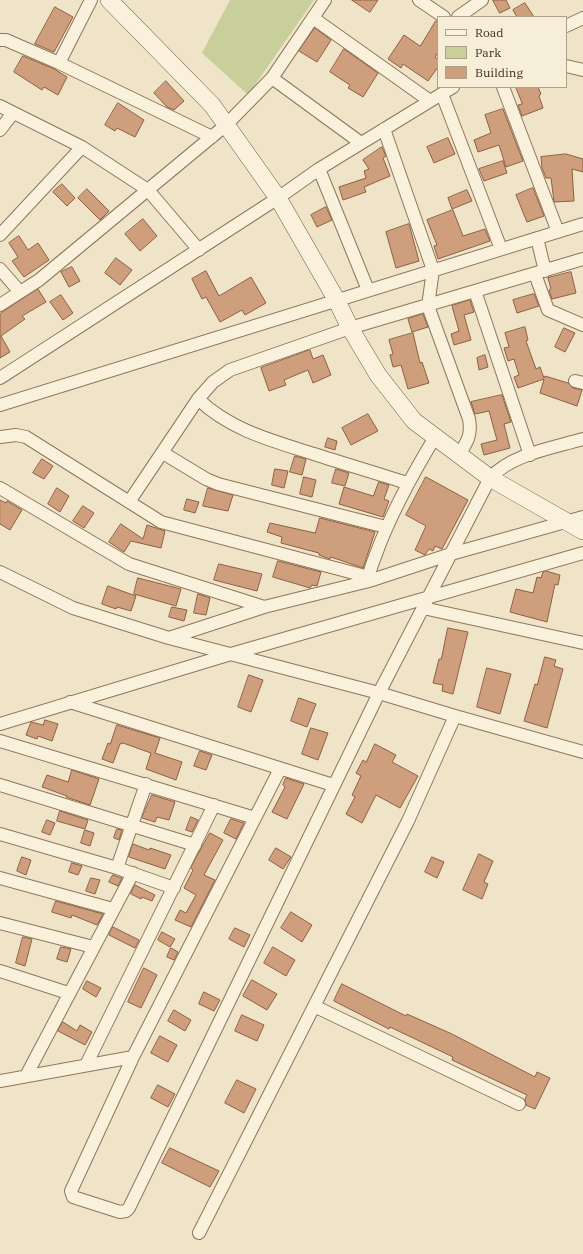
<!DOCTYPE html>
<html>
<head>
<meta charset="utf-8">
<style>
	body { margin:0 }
	#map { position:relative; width:583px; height:1254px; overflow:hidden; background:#f0e4c8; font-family:"IBM Plex Serif",serif }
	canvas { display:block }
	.legend { position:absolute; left:437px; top:16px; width:130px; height:72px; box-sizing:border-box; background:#f7eed8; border:1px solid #ada18e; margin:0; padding:5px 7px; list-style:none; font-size:12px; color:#3d2e20 }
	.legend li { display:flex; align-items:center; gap:8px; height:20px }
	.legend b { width:20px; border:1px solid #ada18e }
</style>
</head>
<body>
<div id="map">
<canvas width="583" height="1254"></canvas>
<ul class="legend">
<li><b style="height:5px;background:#faf1dc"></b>Road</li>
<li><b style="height:11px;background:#c9cf9b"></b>Park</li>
<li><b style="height:11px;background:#cf9f7d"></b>Building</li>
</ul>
</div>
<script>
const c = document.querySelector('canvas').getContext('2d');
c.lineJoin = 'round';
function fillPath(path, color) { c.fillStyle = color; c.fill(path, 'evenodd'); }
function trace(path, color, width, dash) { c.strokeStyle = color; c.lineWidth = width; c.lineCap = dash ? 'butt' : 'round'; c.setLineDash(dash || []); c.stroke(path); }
const green = new Path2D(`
	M230,0h84l-64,92 -3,2 -45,-41z`);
const building = new Path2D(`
	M352,0h26l-8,12z
	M493,0h13l4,8 -10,5z
	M525,3l9,14h-17l-4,-7z
	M55,7l18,10 -19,35 -19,-8z
	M436,21l2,1v30l-3,5 3,2v8l-10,14 -25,-17 -2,4 -13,-9 16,-24 16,11z
	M315,28l16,12 -14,22 -18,-11z
	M344,49l34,24 -15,24 -15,-9 2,-3 -20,-13z
	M23,56l31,13 13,8 -9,18 -14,-8 -2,3 -28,-18z
	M166,81l18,20 -10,9 -7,-3 -13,-14z
	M516,87h22l3,7 -2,2 4,12 -21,8 -4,-11 4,-1z
	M118,103l26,17 -9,17 -18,-9 -2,3 -10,-6z
	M503,109l20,52 -17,6 -7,-22 -21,7 -4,-12 17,-7 -6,-18z
	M448,138l7,16 -21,9 -7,-16z
	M382,147l4,9 -3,2 7,18 -26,11 2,5 -23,8 -4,-13 27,-9 -2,-7 5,-2 -6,-9z
	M566,154l17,5v13l-11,-3 2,32 -20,1 -3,-24h-5l-4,-10 -1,-11z
	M503,161l4,12 -23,8 -5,-12z
	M62,184l13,14 -8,8 -14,-14z
	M533,188l11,28 -17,6 -11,-27z
	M87,189l22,22 -9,9 -22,-22z
	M467,190l5,11 -20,8 -4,-11z
	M326,207l6,13 -15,7 -6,-12z
	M453,210l10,26 22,-7 5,12 -52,18 -4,-13 3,-1 -10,-25z
	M143,219l14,17 -17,15 -15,-17z
	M409,224l10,37 -23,7 -10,-36z
	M19,236l9,14 10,-7 11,17 -25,17 -12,-16 6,-4 -9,-14z
	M116,258l16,12 -12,15 -15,-12z
	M72,267l8,14 -11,6 -8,-15z
	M206,271l13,25 32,-19 15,26 -21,12 -3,-5 -22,12 -14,-25 -4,2 -10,-20z
	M571,272l5,21 -24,6 -3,-9 2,-1 -3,-11z
	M38,289l8,13 -24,14 3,3 -24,17 9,16 -10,6v-44z
	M534,294l5,12 -22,7 -4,-13z
	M61,295l12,18 -10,7 -13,-18z
	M470,300l4,12 -10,3 7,25 -17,5 -3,-11 8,-3 -7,-25z
	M423,314l5,13 -16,5 -4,-13z
	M525,327l3,13 -2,1 10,28 4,-2 4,11 1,-2 23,7 5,5 9,2 -5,16 -37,-13 4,-14 -26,9 -4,-11 5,-2 -5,-16 -6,2 -4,-13 5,-1 -4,-14z
	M564,328l11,5 -10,19 -10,-5z
	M413,333l7,30 2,-1 7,21 -21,6 -7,-24 -8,2 -3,-12 3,-1 -4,-14z
	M310,350l3,9 10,-4 8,20 -18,8 -5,-13 -24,10 2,5 -17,6 -8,-23z
	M485,355l3,12 -9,3 -2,-12z
	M502,395l9,27 -7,2 6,24 -26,7 -3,-11 16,-4 -8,-29 -14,3 -4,-12z
	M368,414l10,17 -27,14 -9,-17z
	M328,438l9,3 -2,9 -10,-3z
	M295,456l11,3 -4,16 -12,-3z
	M42,459l11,7 -9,13 -11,-6z
	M275,469l13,2 -4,17 -12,-3z
	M336,469l13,4 -4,13 -13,-3z
	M304,477l12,3 -4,17 -12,-3z
	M426,477l42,23 -26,49 -7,-3 -2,5 -4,-2 -4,6 -10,-5 11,-24 -20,-11z
	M379,482l10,3 -5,14 5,2 -6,16 -44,-13 5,-17 29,9z
	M57,488l12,8 -9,16 -12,-8z
	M208,488l25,7 -5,16 -25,-5z
	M187,499l12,3 -4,11 -11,-3z
	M0,500l6,3 1,-2 15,9 -12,20 -10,-6z
	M83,506l11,7 -10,15 -11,-7z
	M320,518l55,14 -12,36 -32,-11 -1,2 -11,-4v-2l-38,-10 1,-6 -15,-5 3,-9 45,10z
	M121,524l22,15 4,-14 18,6 -4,17 -30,-7 -7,11 -15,-10z
	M278,561l43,11 -4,14 -5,-1 -2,3 -37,-11z
	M219,564l43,10 -5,17 -43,-11z
	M546,571l14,4 -2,10 -3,-1 -8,38 -37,-10 6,-23 17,4 4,-16 4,1 2,-6z
	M138,578l43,11 -5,17 -42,-12z
	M108,586l28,10 -5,15 -14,-4 -1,2 -14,-5z
	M198,594l12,4 -4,17 -12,-2z
	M172,607l15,3 -3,11 -15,-4z
	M448,628l20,4 -15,62 -11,-3 1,-6 -10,-2 6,-24h2z
	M545,657l11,3 -2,6 9,3 -16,59 -23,-7 11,-37 2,1z
	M487,668l24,6 -11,40 -23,-7z
	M249,675l14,5 -12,32 -13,-5z
	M299,698l17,6 -9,23 -16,-6z
	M45,720l13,4 -6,17 -14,-5 -1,3 -11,-4 5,-13 12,3z
	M117,725l43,13 -5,15 27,9 -6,18 -30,-11 5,-16 -28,-10 -3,1 -7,19 -11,-4 6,-16 2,1z
	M311,728l17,5 -10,27 -16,-6z
	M375,744l21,11 -4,7 26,14 -18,32 -24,-13 -14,28 -16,-9 9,-17 -3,-2 9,-19 -5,-3 7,-13 3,2z
	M200,751l12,4 -6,15 -12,-4z
	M72,770l27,9 -9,26 -24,-8 1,-1 -25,-9 5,-12 21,7z
	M286,778l18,6 -17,35 -15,-7 13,-25 -2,-2z
	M152,795l23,7 -6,18 -12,-3 -2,5 -13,-4z
	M60,811l28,9 -3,9 -28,-8z
	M191,817l7,3 -6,12 -6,-2z
	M231,819l13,4 -8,16 -12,-6z
	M47,820l8,3 -5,12 -8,-3z
	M117,829l5,1 -3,10 -5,-2z
	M85,830l9,3 -4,13 -9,-3z
	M210,833l13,7 -19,35 11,5 -24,47 -16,-7 5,-10 6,3 10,-18 -12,-7 9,-18 -2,-2z
	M133,844l16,6 1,-2 21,7 -6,14 -36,-12z
	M276,848l15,9 -8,12 -14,-9z
	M479,854l14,7 -9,21 4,2 -6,15 -19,-9z
	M22,857l9,3 -5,15 -9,-4z
	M432,857l12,5 -7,16 -12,-6z
	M72,863l10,3 -4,9 -9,-3z
	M113,875l9,3 -4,8 -9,-4z
	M91,878l9,2 -5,14 -9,-3z
	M135,885l20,10 -3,6 -10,-4 -1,2 -10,-5z
	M56,901l47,13 -6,11 -25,-10 -1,3 -19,-6z
	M291,912l21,13 -10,17 -21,-14z
	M113,927l26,13 -4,8 -26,-13z
	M235,928l15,7 -6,12 -15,-8z
	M162,932l13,7 -5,8 -12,-7z
	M23,937l9,2 -7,27 -9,-3z
	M61,947l10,2 -4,13 -10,-3z
	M273,947l22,13 -9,16 -22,-13z
	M171,948l7,4 -4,8 -7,-3z
	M144,968l13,7 -16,33 -13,-6z
	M252,980l25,14 -10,16 -24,-14z
	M87,981l14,7 -5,9 -13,-8z
	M342,984l64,32 1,-2 45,20 83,43 2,-5 13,6 -15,31 -9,-4 -1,-6 2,-4 -75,-35 1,-3 -63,-30 -1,2 -55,-28z
	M204,992l16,8 -6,11 -15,-7z
	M174,1010l17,10 -6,11 -17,-10z
	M242,1015l22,10 -7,16 -22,-10z
	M63,1022l14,9 3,-6 12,7 -7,13 -27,-14z
	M160,1036l17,9 -9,17 -17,-9z
	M237,1080l19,9 -12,24 -19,-10z
	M158,1085l17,9 -7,13 -17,-9z
	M170,1148l49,23 -9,16 -48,-24z`);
const street = new Path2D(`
	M419,0l25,17
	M458,17l24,-17
	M313,18l117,83
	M566,26l17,-8
	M0,40h6l53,23 153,74
	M59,63l32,-63
	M566,66l17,4
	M272,78l89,65
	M503,87l55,145
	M442,94l59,155
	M0,106l82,41 66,43 51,60
	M384,129l49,141 -5,36 41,113c3,16 -2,23 -10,36
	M0,130l13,-17
	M319,169l49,121
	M0,235l82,-88
	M537,238l8,33
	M0,269l20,23
	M535,274l13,36 35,15
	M475,291l55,164
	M0,305l39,-25 187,-155 46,-47 53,-78
	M0,378l278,-180 41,-29 134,-82
	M575,381l8,2
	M198,399c32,31 75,42 116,55 31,10 62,19 93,29
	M0,405l583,-181
	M0,437l16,-2 10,2 135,85 208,55
	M163,453l43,26 12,5 168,43
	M0,488l129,76 135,43
	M129,502l69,-103 15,-17 17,-12 120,-42 233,-69
	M0,572l73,36 96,30 210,55 76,23 128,36
	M369,581c-1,-9 4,-18 7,-27 15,-41 36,-79 59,-117
	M423,608l160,35
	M169,638l95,-31 105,-26 82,-27 132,-37
	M70,702l263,83
	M0,724l231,-70 352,-101
	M0,741l255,77
	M280,769l-147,288 -62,134 2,6 47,15 6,-1 3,-3 250,-515 111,-215c22,-24 63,-30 93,-39
	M0,785l195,60
	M0,834l117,34 57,20
	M117,868l29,-84
	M0,878l113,31
	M0,923l93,24
	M0,971l68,22
	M314,1006l205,98
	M86,1065l128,-260
	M26,1076l107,-203
	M0,1081l133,-24
	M199,1233l209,-412 47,-105`);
const secondary = new Path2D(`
	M109,0l103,105 66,93 58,101 14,29 28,47 36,46 76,57 93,53`);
fillPath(green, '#c9cf9b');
fillPath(building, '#cf9f7d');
trace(building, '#8d5f41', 1);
trace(street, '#8d765c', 14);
trace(secondary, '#6f573f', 18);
trace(street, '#faf1dc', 12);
trace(secondary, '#faf1dc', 17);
</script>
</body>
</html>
